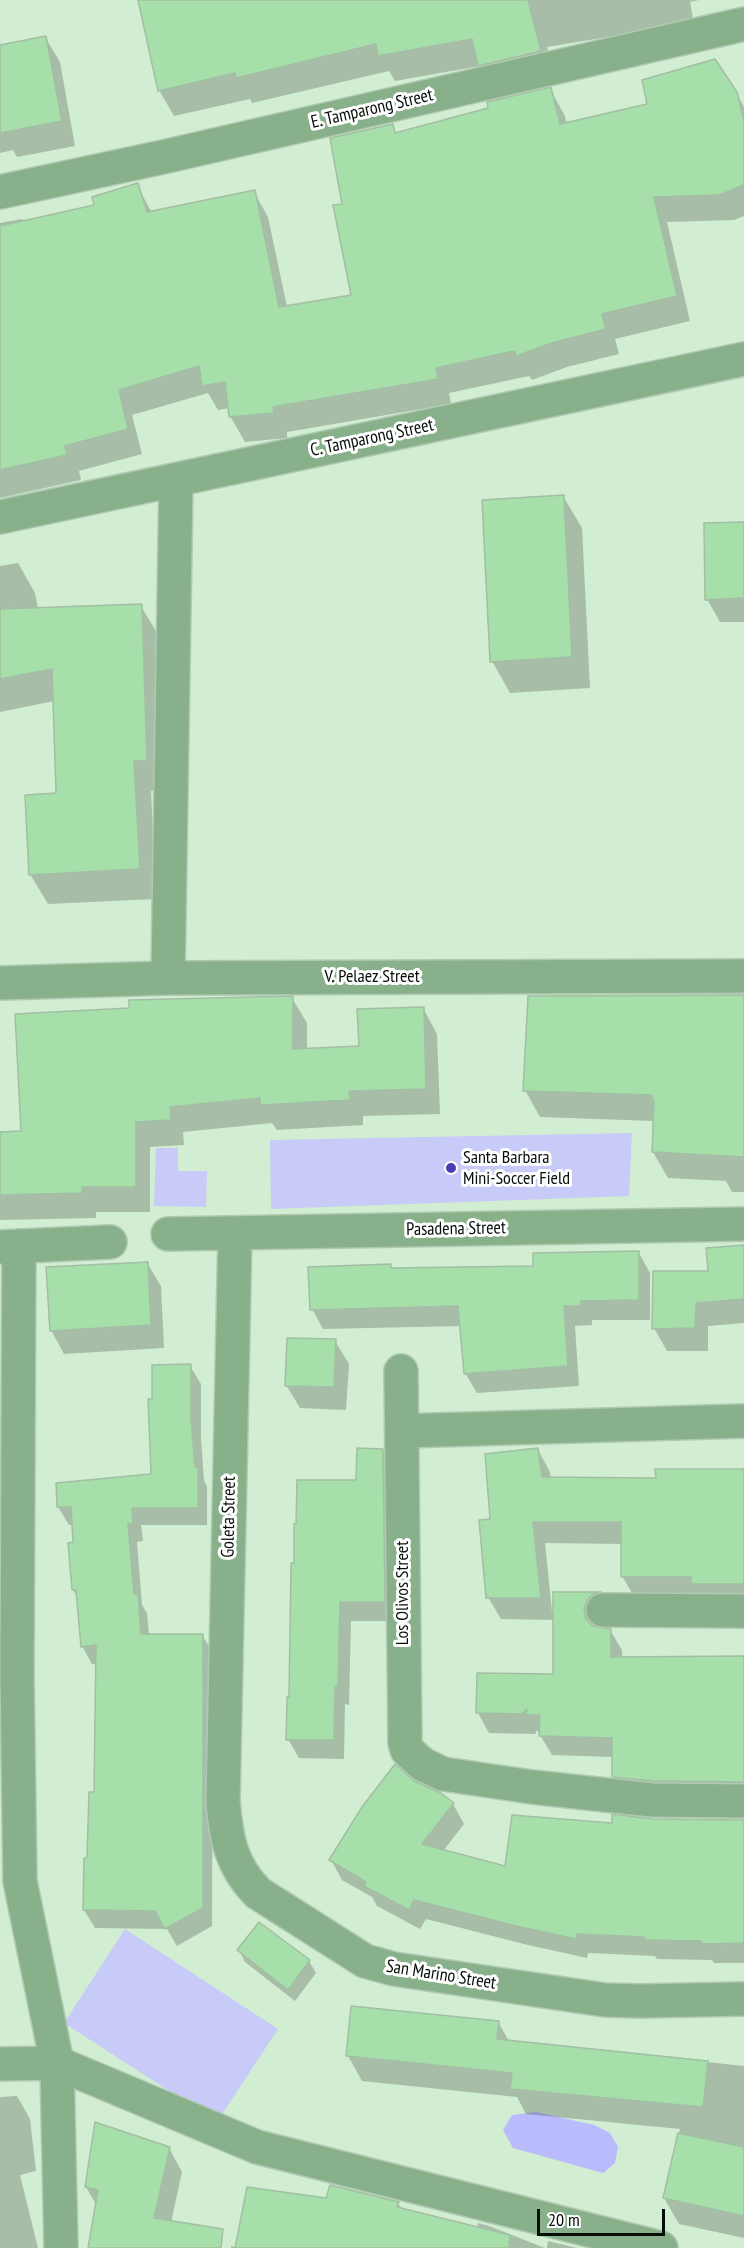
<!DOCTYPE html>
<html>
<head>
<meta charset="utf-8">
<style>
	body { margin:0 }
	#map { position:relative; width:744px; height:2248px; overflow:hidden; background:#d1edd2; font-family:"PT Sans Narrow",sans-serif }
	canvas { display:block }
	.scale { position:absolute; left:537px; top:2209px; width:128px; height:27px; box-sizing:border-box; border:3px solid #050e06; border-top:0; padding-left:8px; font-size:18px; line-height:21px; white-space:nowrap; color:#050e06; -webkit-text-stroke:4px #fff; paint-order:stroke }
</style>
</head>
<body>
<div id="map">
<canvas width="744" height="2248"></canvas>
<div class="scale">20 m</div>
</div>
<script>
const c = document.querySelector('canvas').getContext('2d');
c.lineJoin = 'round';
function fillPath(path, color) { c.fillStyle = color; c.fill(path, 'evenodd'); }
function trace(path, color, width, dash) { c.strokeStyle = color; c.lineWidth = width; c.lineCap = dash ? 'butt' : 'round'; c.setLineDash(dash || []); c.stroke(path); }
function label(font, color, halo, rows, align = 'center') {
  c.font = font + ' "PT Sans Narrow",sans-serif'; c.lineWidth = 6; c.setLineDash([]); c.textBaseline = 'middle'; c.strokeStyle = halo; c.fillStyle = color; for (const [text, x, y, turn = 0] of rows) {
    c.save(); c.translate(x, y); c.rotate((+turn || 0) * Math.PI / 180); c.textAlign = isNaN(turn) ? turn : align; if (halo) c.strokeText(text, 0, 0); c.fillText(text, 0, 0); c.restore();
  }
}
const green = new Path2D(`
	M632,1133l-3,63 -358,13 -1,-69z
	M156,1148h22v23h29l-1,36 -52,-1z
	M125,1929l153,100 -61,93 -153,-99z`);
const water = new Path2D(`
	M536,2112l58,13 16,8 8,14 -3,16 -12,10 -90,-25 -10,-18 9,-15z`);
const shadow = new Path2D(`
	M139,0h560l-9,2 5,27 -70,13 -5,-7 -73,12 8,30 -60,14 -15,-25 -85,15 -6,-10 -137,32 -2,-4 -76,17 -15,-26z
	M45,37l15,25 15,84 -58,11 -4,-7 -13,3v-107z
	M550,89l14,25 3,10 169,-32 8,15v109l-10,4 -67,2 23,99 -75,18 4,15 -52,13 -35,13 -3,-4 -80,17 2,11 -164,28v6l-42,4 -15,-26 -1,-8 -11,2 -10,-17 -76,22 10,39 -63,17 2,9 -81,18v-275l22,-4 2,4 72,-17 41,-21 15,28 102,-21 14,25 19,90 66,-11 -9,-91 48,-80 5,9 93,-25z
	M563,496l19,32 8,160 -80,5 -18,-32z
	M744,523v99h-24l-13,-23z
	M18,563l17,30 3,16 103,-3 18,30 5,155h-13l5,108 -108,5 -18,-30 27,-80 -3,-93 -54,11v-146z
	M744,996v196h-12l-6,-11 -58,-3 -15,-26 1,-31 -114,-4 -15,-27z
	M292,998l15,25v27l53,-3 63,-39 14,26 3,80 -77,2v9l-86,5 -5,-7 -89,9 1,13 -34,2v65h-54v6l-96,2v-87h23z
	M744,1246v77l-36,3v25h-41l-13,-23 56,-56z
	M639,1253l11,20v47h-58v5l-17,1 4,60 -102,7 -12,-20 -4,-47 -138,3 -11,-20 78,-44 2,4 143,-2z
	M147,1263l14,23 3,62 -100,6 -13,-24z
	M335,1341l14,23 -3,46 -46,-2 -14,-23z
	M190,1366l11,18v54l3,43 3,5v39h-66l2,16 -6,1 5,63 5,8 2,22h53l11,18 -1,273 -35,20 -10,-17 -72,-1 -11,-18 11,-117 2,-129h-5l-10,-18 -4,-48 -5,-8 2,-46 -2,-19h-4l-11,-18 -1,-23 95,-9 1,-75z
	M382,1450l11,19 2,152h-44l-2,84 -4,-1 -1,55 -45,-1 -11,-19 7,-175z
	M538,1450l12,22 1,7 106,1 87,-10v135l-109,-7 -13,-22 1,-32 -78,-1 7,69h2v-19h46l10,19 -12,8 -2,8 14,2 12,20v8h122v143l-119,-5 -12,-20 1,-19 -62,-2 -15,-25 -2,4 -46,-1 -11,-20 77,-38 -1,-55 -53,-1 -13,-22 4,-77z
	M413,1782l40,22 11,20 -21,27 63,17 107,-43 39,-5 92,1v142h-30l-2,-3 -55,-1 -2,-3 -67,-3 -1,5 -59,-13 -102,-26 -6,10 -43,-23 -5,-9 -30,-17 -11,-20z
	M239,1950l70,11 7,12 -21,28 -50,-39z
	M498,2022l11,19 235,25v172l-65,-14 -15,-26 16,-69 -154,-15 -9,-17 -155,-16 -14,-25z
	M17,2096l13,23 6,52 -16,4 18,73h-38v-151z
	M169,2148l13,24 -13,60 5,16h-84l7,-42 -11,-19z
	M328,2199l70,4 4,7 75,19 1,-6 11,3 56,22h-314v-2l5,1z
	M548,2241l29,7h-30z`);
const building = new Path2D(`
	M138,0h390l13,51 -63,15 -6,-27 -94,17 -2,-12 -140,34 -1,-5 -77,18z
	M46,36l16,85 -62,12v-88z
	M715,59l22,33 7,29v64l-25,10 -65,2 23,99 -75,18 4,15 -54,14 -36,13 -2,-5 -78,17 2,11 -165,28 1,6 -45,4 -4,-35 -23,4 -3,-20 -80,24 9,39 -63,17 2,9 -67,15v-244l94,-21 -2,-8 46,-14 9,29 108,-22 24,117 72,-12 -18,-90 9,-1 -12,-66 63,-14 2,9 93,-25 -1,-6 64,-15 9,37 87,-20 -5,-24z
	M564,495l8,162 -82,5 -8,-162z
	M744,522v76l-39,2 -1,-77z
	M142,604l5,157h-13l6,108 -111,6 -4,-80 31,-2 -4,-124 -52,10v-70z
	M744,995v162l-92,-5 2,-52h-2v-5l-129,-4 5,-95z
	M293,996v53l66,-3 -2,-37 67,-2 2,82 -77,2 1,9 -90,5v-7l-90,9 1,13 -35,2v65h-54v6l-82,2v-63l21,-1 -6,-117 114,-6v-8z
	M744,1245v54l-48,4 -1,25 -43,1 1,-58h55l-2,-23z
	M639,1251v49l-58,1v5h-17l4,60 -104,8 -6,-68 -148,4 -2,-43 83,-3v4l142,-2v-13z
	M148,1262l3,63 -101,6 -4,-64z
	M287,1338l49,1 -2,48 -49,-1z
	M191,1364v55l4,48h3v41h-66l1,16h-5l6,70h4l3,40h62v274l-38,21 -10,-18 -72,-1 1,-52h3l2,-66h5l2,-147 -15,2 -5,-57h-4l-4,-47 5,-1 -2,-35h-14l-1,-24 95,-9 -3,-75h4v-34z
	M357,1448l26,1 2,153h-45l-2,84h-3l-1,54h-48l1,-43h2l2,-134h3v-39h2l1,-44h59z
	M538,1448l4,29 114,1 -1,-9h89v115h-53v-7h-70v-55h-88l8,76h-55l-7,-78 11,-1 -5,-65z
	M553,1592h48l-8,2 -6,6 -3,10 2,9 7,7 18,3v28l133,-1v126l-91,-1 -41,-4v-39l-73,-2 1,-21h-14l1,-6 -4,5 -47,-1 1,-40 76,1z
	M395,1764l19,17 27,12 13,10 -32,41 83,22 7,-51 100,8v-9l40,5 92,1v123l-43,1v-3l-57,-1v-3l-67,-3 -1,5 -60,-13 -102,-26 -5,10 -45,-24 2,-4 -37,-22 33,-53z
	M259,1922l51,38 -22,30 -51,-40z
	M351,2006l148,15 -2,18 211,22 -5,46 -193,-18 2,-16 -166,-17z
	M95,2122l75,25 -16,71 69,11 -2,19h-133l10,-58 -13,-3z
	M678,2133l66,14v69l-81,-18z
	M330,2185l69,17 -2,5 113,28 -1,13h-274l12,-61 79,11z`);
const minor = new Path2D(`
	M0,192l163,-35 581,-133
	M0,517l744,-158
	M168,978l8,-498
	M0,983l168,-5 576,-2
	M235,1233l-12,568c3,37 8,65 35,92l107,68 29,8 211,31 35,1 104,-2
	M168,1234l576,-10
	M19,1246l-2,428 3,207 37,182 200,84 404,101
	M0,1247l110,-5
	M401,1371l4,372 2,7 15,14 21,10 89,13 120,13 92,1
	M402,1431l342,-10
	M603,1610l141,1
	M0,2064l57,-1 4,185`);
const markers = [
	[451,1168,6,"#4d3cb4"]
];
const streetNames = [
	["E. Tamparong Street",372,109,-13],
	["C. Tamparong Street",372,438,-12],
	["V. Pelaez Street",372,977],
	["Pasadena Street",456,1229,-1],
	["Goleta Street",229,1517,-89],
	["Los Olivos Street",403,1593,-90],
	["San Marino Street",441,1975,9]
];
const poiNames = [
	["Santa Barbara",463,1158],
	["Mini-Soccer Field",463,1179]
];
fillPath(green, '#c8cbf7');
fillPath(water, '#b9bbfd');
fillPath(shadow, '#0003');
fillPath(building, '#a6dfaa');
trace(building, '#a2bea4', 1.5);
trace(minor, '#b0c9b1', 36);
trace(minor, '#88b08b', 33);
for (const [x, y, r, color] of markers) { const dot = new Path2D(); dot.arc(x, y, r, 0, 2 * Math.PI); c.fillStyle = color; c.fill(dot); trace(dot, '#fff', 2); }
label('18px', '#050e06', '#fff', streetNames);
label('18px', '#050e06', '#fff', poiNames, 'left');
</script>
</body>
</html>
